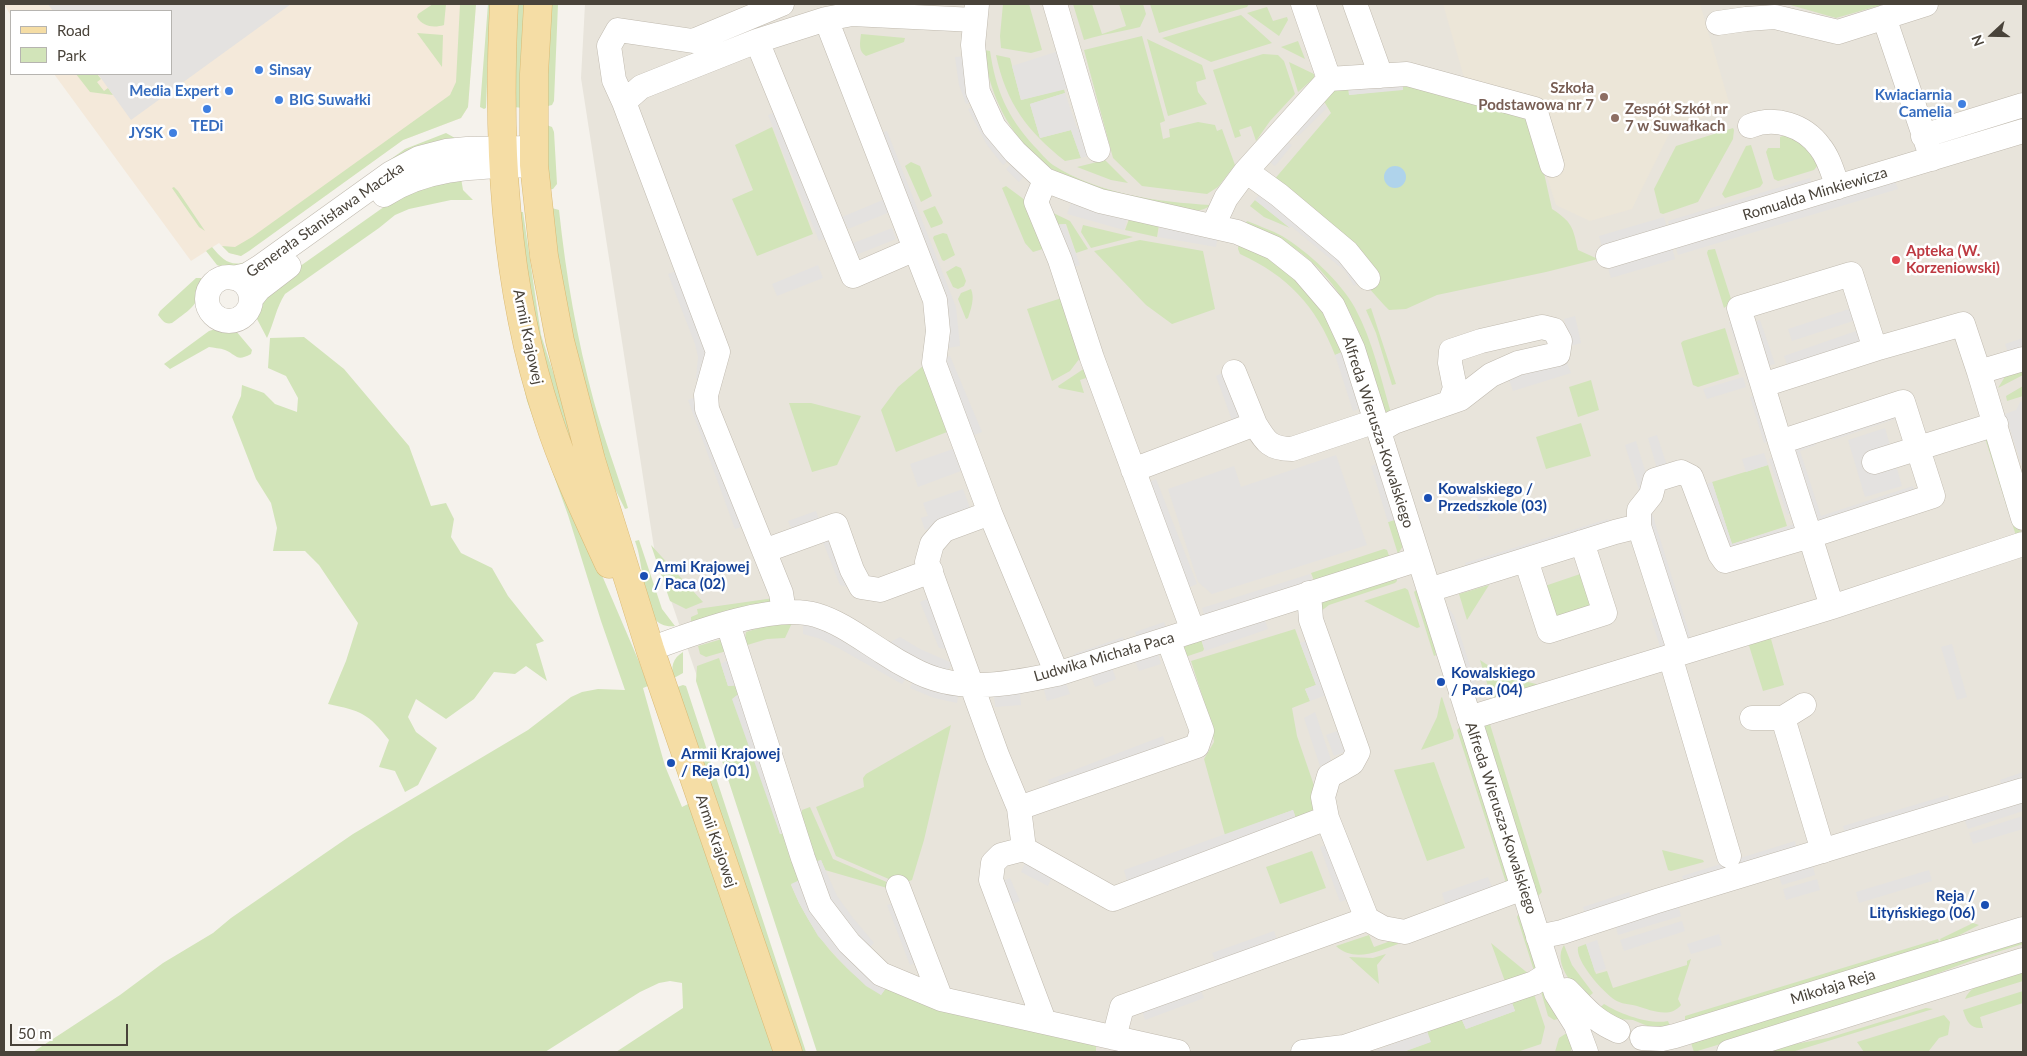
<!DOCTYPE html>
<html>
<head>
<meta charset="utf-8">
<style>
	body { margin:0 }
	#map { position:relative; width:2027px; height:1056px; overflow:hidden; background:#f5f2ec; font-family:Lato,sans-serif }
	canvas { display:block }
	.frame { position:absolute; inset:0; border:5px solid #49433a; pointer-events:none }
	.legend { position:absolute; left:10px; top:10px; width:162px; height:65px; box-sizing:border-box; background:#fff; border:1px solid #b6b4b0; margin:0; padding:6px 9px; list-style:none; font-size:15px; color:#49433a }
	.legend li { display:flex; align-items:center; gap:10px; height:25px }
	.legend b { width:25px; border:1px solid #b6b4b0 }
	.north { position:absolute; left:1967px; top:10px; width:50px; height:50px; -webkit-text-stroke:4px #fff; paint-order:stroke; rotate:249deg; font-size:14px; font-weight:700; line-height:20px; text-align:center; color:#49433a }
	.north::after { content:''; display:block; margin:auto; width:18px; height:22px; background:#49433a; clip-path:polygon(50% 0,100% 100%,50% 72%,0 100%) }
	.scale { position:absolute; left:10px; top:1024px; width:118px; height:22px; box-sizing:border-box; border:2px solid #49433a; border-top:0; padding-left:6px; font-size:15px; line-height:18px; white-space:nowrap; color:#49433a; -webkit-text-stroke:4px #fff; paint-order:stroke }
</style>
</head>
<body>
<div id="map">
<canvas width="2027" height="1056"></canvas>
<div class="frame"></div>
<ul class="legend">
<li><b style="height:6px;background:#f5dda5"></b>Road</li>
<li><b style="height:14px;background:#d2e4b9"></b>Park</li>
</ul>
<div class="north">N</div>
<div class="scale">50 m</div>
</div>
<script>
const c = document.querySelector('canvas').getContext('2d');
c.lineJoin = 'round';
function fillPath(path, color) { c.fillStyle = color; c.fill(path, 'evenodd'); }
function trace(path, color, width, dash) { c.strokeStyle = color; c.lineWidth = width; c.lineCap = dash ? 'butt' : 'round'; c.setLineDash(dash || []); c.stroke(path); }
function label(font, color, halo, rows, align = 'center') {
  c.font = font + ' Lato,sans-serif'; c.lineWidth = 5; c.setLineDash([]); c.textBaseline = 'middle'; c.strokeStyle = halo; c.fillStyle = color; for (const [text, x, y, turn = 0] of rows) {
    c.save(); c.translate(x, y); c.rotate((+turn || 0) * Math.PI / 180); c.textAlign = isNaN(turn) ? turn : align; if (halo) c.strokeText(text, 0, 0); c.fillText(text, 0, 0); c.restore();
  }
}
const residential = new Path2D(`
	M585,4h1438v1048h-1142l-76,-61 -150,-437 -74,-476z`);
const commercial = new Path2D(`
	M4,4h472l-8,103 -7,11 -58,22 -162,116 -12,-3 -10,-10 -28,18 -137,-187h117v-63h-160v5z`);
const education = new Path2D(`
	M1443,4h257l31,105 -59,19 -40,81 -42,12 -34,-16 -34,-106 -57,-18z`);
const green = new Path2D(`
	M433,4h13l-2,21c-10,3 -21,2 -27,-8l1,-3z
	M460,4h16l-8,103 -7,11 -58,22 -154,111 -8,5 -12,-3 -7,-7 13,1 17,-10 198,-142 6,-13z
	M488,4h2l-4,104 -2,1 -4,-2z
	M517,4h11l-4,104 -11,-1z
	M548,4h10l-4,97 -2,4 -8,2z
	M1003,4h26l13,46 -11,3 -30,-5 -1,-12z
	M1073,4h19l10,30 24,-8 -7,-22h24l3,10 -6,13c-19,5 -38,7 -56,13z
	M1150,4h99l-2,3 -88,26z
	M1787,4h98l-49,14z
	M1267,7l6,14 14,-4 1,3 -9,16 -32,-23z
	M1241,15l31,28 -61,19 -49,-24z
	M417,33l26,2 -1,32z
	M861,34l44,4 -1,4 -38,14c-8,-5 -6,-13 -5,-22z
	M1142,36l23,85 -5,2 3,16 7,-2 -1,-8 29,-7 17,3 2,6 5,-2 13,36 -17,22 -11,7 -65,-8 -29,-28 -29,-108z
	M1147,39l55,26 4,14 -10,3 2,10 9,12 -39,12z
	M1298,41l7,18 -24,-12z
	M984,50l6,1c6,40 17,65 44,95 6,6 12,14 19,19 46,29 104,37 158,40 -9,7 -17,6 -28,5 -34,-9 -75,-16 -108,-27 -7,-3 -13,-8 -20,-12 -41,-26 -66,-73 -71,-121z
	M1263,54l15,1 6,6 11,33 -25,27 -14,20 -5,-15 -12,4 2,6 -6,2 -22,-68z
	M996,55l14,3 11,42 43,-11 1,4 -35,11 10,34 31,-8 10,28 -16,3c-38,-30 -59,-58 -69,-106z
	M1289,62l25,12v4l-16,14z
	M76,74h21l4,5 -4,3 7,9 4,-3 5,7 -23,-3z
	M1402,78l122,30 20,65 8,36c20,13 21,18 26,41l20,9 -52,13 -109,23 -31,14 -17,1 -5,-5 -111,-124 58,-68 -9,-15 16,-12 10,-2 1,11 54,-6z
	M544,124l8,3 2,5 3,52 -4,5 -5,1z
	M772,127l41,107 -56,22 -25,-57 21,-9 -18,-45z
	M1733,128l1,2 -1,9 -35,63 -35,12 -3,-1 -6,-24 22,-43z
	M446,133l9,5 2,3 -188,112 -38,18 -14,-6 -11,-14 6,-4c11,13 19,21 36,14l157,-112z
	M1785,135c16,6 25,15 33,30l-4,5 -36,11 -4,-2 -8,-27 2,-4h12v-11z
	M1751,145l12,38 -3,4 -35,11 -3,-4 24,-48z
	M1105,160l23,23 -17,-3 -34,-13z
	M911,162l9,4 12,30 -11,6 -16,-36z
	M461,178l2,12 10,10h-22l-42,9 -14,6 -16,13 -94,66c-9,14 -11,29 -18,44l-10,-19v-8l3,-11 29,-26 116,-82z
	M1006,186l27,20 13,42 -13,4 -8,-9 -23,-55z
	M174,187l4,4 27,40 -6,-4 -27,-39z
	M1255,200l35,28 -26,-11 -14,-11z
	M935,206l8,16 -1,2 -11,4 -8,-17z
	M548,207l11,3c7,66 18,129 35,192 10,36 23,71 34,106l-3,1 -14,-28 -25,-72z
	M1049,211l21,10 18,28 -12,4 -10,-29 -12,1z
	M519,212h4l18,123 58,179 -45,-109 -26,-119z
	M1129,219l30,6 -2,12 -32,-7z
	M1247,221c12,5 24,9 35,15 25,15 59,46 73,72 18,33 26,72 37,108l-7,-3c-21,-69 -34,-132 -101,-171 -12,-7 -26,-13 -38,-19z
	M1083,225l50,12 -42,11 -10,-16z
	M943,233l4,1 8,21 -11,6 -2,-1 -9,-22 1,-2z
	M1140,240l63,11 12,58 -43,15 -26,-19 -52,-54z
	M1239,242l15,6 58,42 32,61 -9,4c-19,-49 -47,-79 -95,-101l-2,-5z
	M1715,249l17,53 -8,6 -17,-55 1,-3z
	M956,266l5,2 5,13 -2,5 -6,3 -5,-2 -7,-15z
	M196,278h5c1,25 -10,31 -29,45 -7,2 -10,-3 -14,-8l2,-4z
	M971,289c4,9 0,20 -3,29l-2,1 -8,-20 3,-6z
	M1065,297l18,57 -13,17 -18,10 -25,-72z
	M1371,308l25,76 -4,1 -16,-52 -10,-23z
	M509,320l56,169 75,175 8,22 -5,2 22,78 17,41 6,-3 4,9 84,239h-160l67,-44 -1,-25 -12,-2 -11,2 -19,9 -95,60h-512l87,-57 43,-32 50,-30 18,-15 122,-84 175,-104 43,-33 11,-5 16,-3 27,1 -24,-69 -33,-106 -41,-114z
	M219,328l17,3 16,19 -1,4c-15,8 -14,1 -26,-4 -5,-2 -11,-2 -16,-3l-39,22 -6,-5 45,-33z
	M1725,328l14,46 -41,13 -5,-2 -12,-42 2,-2z
	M304,337l40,32 65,77 22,60 15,-3 8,16 -3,18 10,16 31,15 16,28 36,45 -8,3 11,37 -21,-15 -11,8 -21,-2 -20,27 -28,20 -30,-20 -8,18 8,15 21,16 -19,37 -13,7 -10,-21 -16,-4 10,-27c-21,-27 -28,-29 -61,-36l18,-43 12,-38 -39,-58 -14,-14h-32l4,-23 -6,-25 -15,-24 -24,-62 9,-21 1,-11 22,8 11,11 22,8 1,-14 -12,-22 -18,-8 2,-30z
	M923,366l24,66 -51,20 -15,-42 17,-23z
	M1088,366l4,10 -12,4 4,13 -25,-5 -1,-2z
	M2023,367v8l-25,13 8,-13z
	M1591,380l8,30 -21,7 -9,-30z
	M2023,386v10l-16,5 -1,-5z
	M789,403h22l50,13 -24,49 -25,7z
	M1581,423l10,33 -45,13 -10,-32z
	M1984,435h4l18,51 15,47 -3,9z
	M1768,465l19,61 -55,18 -20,-62z
	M1398,519l6,25 -6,10 -10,-32z
	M639,540l23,69 13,17c-8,1 -16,-1 -21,-8 -11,-18 -11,-56 -19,-77z
	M651,545l52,57 -17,7 -16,-8z
	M1384,549l3,1 3,9 -75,24 -4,-10z
	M1583,573l12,35 -41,14 -12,-35z
	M1396,575l1,6 -2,2 -66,22 -13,10 2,-12z
	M1489,585l-22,35 -8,-26z
	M1419,587l7,18 10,50 -2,1 -20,-64z
	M1405,588l3,2 12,37 -3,1 -53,-27z
	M774,598l-4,5 -79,20v-6l7,-3 -1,-5z
	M792,623l-7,15 -18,1 -23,7 2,-14 26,-8z
	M1295,629l21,56 -11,4 5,12 -18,7 5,28 22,64 -1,10 -20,14 -5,-14 -68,25 -21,-76 10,-17 -2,-16 -21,-65z
	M1769,632l15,53 -21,6 -16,-52z
	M722,639l8,11 -24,7 -6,-3 -2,-8z
	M1201,639l3,10 -1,2 -18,6 -3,-8 2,-2z
	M683,652v21l-9,5c-4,-11 -1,-20 9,-26z
	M719,658l9,28 12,-1 40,149 12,-3 8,49 -9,5c13,31 31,60 56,83 10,10 23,18 34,27l7,-10 208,55v12h-279l-121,-371 1,-15z
	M1480,660l24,16 48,12 -58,18z
	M683,685l3,1 120,366h-10l-119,-365z
	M1442,697l12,38 -1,4 -32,11 16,-33 4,-19z
	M1488,718l54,174 -5,5 -55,-175z
	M951,725l-27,115 -12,40 -8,3 -13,-3 -55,-24 -20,-49 48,-20 -1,-9 3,-4z
	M1462,725l47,150 -3,8 -49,-153z
	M1434,762l31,86 -38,13 -33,-91z
	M810,807l23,52 56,24 5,7 -69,-20 -4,-10 -10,3 -10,-47 1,-6z
	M1662,850l41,10 1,2 -33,9 -3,-1z
	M1312,851l14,37 -46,16 -14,-37z
	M1519,913l18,47 -2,14 -18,-57z
	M1973,923l6,2 -37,19 -2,-5z
	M1369,935l5,12 22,-8 2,5c-19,7 -44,19 -62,2z
	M2023,938v6l-42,13 -117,44 -170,51 -4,-12z
	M1938,939l2,5 -255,78v-6z
	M1491,943l39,32 -23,12z
	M1586,944l10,30 11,-3 6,17 74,-23v-4l4,-2 -13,40 3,6c-11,14 -31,5 -44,1 -8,-2 -16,-2 -22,-6 -12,-8 -40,-39 -37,-53z
	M1564,945l8,20 21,28 -7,6c-12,-12 -34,-36 -22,-54z
	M1386,954l-9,11 2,19 -30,-27 24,1z
	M2023,971v10l-58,18c8,-19 40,-22 58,-28z
	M1532,988l13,39 -4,17 -24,8h-114l27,-10 -3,-11 34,-13 5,11 49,-18 -4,-11z
	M1540,988l6,2 19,27 -11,3 -6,-4z
	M2023,991v12l-43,14 3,11c-13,1 -16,-6 -20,-18z
	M1604,1004c16,10 46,21 64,17l2,5 -20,1 -17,-7 -15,-1 -21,-9z
	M1926,1008l7,1 -141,43h-33l14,-4 55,-10z
	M1944,1015l6,7 -2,13 -9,3 -11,14h-64l-7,-10z
	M1573,1029v17l-3,6h-15l4,-14z`);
const parking = new Path2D(`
	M48,4h243l-160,116 -33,-46h73v-63h-118z
	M1068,48l11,38 -58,14 -9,-34z
	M966,56l10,45 -10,3 -7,-19 -4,-28z
	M1402,78l1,12 -54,5 -1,-11z
	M1065,93l12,35h6l10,27 -12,3 -10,-28 -31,8 -10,-34z
	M1320,99l7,9 -29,28 -8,-6z
	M978,105l33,53 -8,7 -16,-20 -19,-36z
	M780,110l51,126 -12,5 -51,-126z
	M887,131l69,176 4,39 -12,2 -3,-41 -69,-173z
	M1283,138l9,7 -17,21 -9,-7z
	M1014,161l13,13 -8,8 -13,-13z
	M1810,178l3,11 81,-10 4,10 -220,66 -10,-34z
	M1263,190l99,90 -8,6 -9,-15 -54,-45 -1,2 -35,-28z
	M885,199l5,13 -42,17 -6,-12z
	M1071,203l22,7 34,9 -3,11 -57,-16z
	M1664,217l11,42 -64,19 -12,-42z
	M1065,224l15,41 -11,4 -15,-44z
	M1160,225l58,11 -2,11 -58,-10z
	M892,228l4,11 -40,16 -5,-11z
	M818,265l5,13 -46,18 -5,-12z
	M682,269l28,77 -3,34 -11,-1 2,-22 -3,-13 -27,-70z
	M1852,308l4,12 -64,21 -4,-12z
	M1575,316l6,27 -10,3 -7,-27z
	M1738,319l19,61 -9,3 -19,-61z
	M1760,320l15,44 -12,3 -14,-44z
	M1856,331l5,13 -72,26 -5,-14z
	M2023,338v13l-14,4 -4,-11z
	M1346,351l19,56 -12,4 -18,-56z
	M950,356l32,76 -13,5 -30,-78z
	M1566,361l5,12 -58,18 -4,-12z
	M1226,371l19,48 -12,4 -17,-47z
	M1743,377l3,10 -39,12 -4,-10z
	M1761,394l15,46 -12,3 -14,-46z
	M699,396l48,129 -12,4 -47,-129z
	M2023,401v69l-18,-56 11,-4 4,-8z
	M1898,408l3,9 -68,23 -3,-9z
	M1885,428l17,58 -37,11 -17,-57z
	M1657,435l11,34 -10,3 -10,-34z
	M1813,436l3,9 -16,6 21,65 92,-30 3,11 -103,32 -27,-85z
	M1636,441l14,46 -11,3 -14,-45z
	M953,449l8,22 -43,16 -8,-23z
	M1764,453l4,12 -22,7 -4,-13z
	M1336,455l31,90 -155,49 -14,-12 -30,-93 66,-23 7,21z
	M1780,456l18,56 -11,3 -18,-56z
	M1382,462l17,56 -11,4 -17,-56z
	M1156,479l41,105 -11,5 -41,-105z
	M1712,482l20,62 63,-20 3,10 -73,22 -23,-70z
	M963,489l9,24 -47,17 -4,-12 7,-2 -5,-13z
	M1481,491l8,26 -10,3 -9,-26z
	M1651,510l42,135 -10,3 -42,-134z
	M816,511l4,11 -27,10 -5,-11z
	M1608,519l2,9 -142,45 -3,-10z
	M832,538l19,50 -11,-3 -17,-43z
	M1310,574l3,10 -108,34 -3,-10z
	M932,597l20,53 -13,-2 -19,-46z
	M1445,603l9,13 23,72 -1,16z
	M1662,616l10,29 -11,4 -10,-30z
	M1264,618l4,11 -63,22 -4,-12z
	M1164,622l4,9 -30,10 -3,-9z
	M803,623l17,2 88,50 -6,9 -62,-35 -22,-11 -15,-4z
	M900,637l20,12 32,14 -5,10 -60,-29z
	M1123,637l2,7 -49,17 -2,-7z
	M1311,639l21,54 -22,8 -5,-12 11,-4 -16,-42z
	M1952,644l15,53 -10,3 -16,-53z
	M1158,653l3,11 -22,7 -4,-10z
	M733,657l7,28 -12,1 -7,-22z
	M1112,668l4,11 -21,8 -4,-11z
	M914,678l45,14 -2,11 -23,-5 -24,-10z
	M1066,683l4,11 -23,7 -3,-11z
	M742,691l50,140 -12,3 -48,-135z
	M1020,693l1,12 -26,2 -1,-12z
	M1315,712l18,54 -12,3 -17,-51z
	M1337,731l8,21 -11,4 -8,-21z
	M1163,736l4,13 -115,43 -4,-12z
	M2023,772v12l-20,6 -3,-10z
	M1948,795l3,11 -105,31 -3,-11z
	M2023,800v11l-55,18 -4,-11z
	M1293,810l5,14 -170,60 -4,-14z
	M2023,816v13l-50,15 -4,-11z
	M1795,841l2,10 -112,35 -3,-10z
	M1332,843l20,55 -12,4 -20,-55z
	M821,860l16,36 16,22 21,25 -8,8 -22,-24 -35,-63z
	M1026,861l27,14 -5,11 -27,-14z
	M1812,863l3,12 -33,10 -4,-11z
	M1929,870l3,11 -73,22 -3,-11z
	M1488,877l5,13 -47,16 -4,-13z
	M1010,878l10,23 -12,5 -10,-23z
	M1817,879l3,11 -34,10 -3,-11z
	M800,880l88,105 -7,10 -15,-9 -19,-18 -29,-32 -19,-33 -8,-19z
	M1629,892l4,10 -47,15 -3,-10z
	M899,901l23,60 -12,4 -23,-60z
	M1678,905l3,11 -63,19 -3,-11z
	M1682,921l3,10 -61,20 -4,-11z
	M1274,931l4,12 -61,22 -5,-12z
	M1719,934l3,11 -31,9 -4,-10z
	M1597,940l9,29 -11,3 -9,-28z
	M1199,986l5,12 -59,22 -4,-13z
	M1511,1000l4,11 -49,18 -5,-11z
	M1427,1031l4,11 -28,10h-25l-1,-2z`);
const water = new Path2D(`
	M1384 177a11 11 0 1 1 22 0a11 11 0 1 1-22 0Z`);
const minor = new Path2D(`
	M977,4l-4,41 5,47 16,35 21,25 30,28 55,21 137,31 37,16 29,23 30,35 20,43 203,644 20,32 10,27
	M1055,4l43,146
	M1303,4l26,75
	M1355,4l26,72
	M1884,17l48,142
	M826,19l109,281 3,31 -4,32 56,150
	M1718,23l28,-4 29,-2 63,15 88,-28
	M757,41l96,235 62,-27
	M624,102l-10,-22 -5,-34 9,-16 75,11 89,-37
	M1750,126c25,-10 54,-1 70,21 9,11 13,27 18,40
	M1923,136l100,-31
	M1246,171l33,24 68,57 21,26
	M1045,180l-9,22 24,58 32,98 101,273
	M384,195c46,-30 98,-28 150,-30
	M1213,226l13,-28 20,-27 83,-92 78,-5 128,35 17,56
	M1608,256l415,-125
	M207 299a22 22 0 1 1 44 0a22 22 0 1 1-44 0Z
	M233,278l14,-3 13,-8 131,-94 28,-15 27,-7 21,-2 67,-1
	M251,299l8,-10 30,-23
	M2023,359l-44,13 44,146
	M1234,372l21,52
	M1763,385l112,-36 88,-25 16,48
	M1903,402l30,94 -123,40 -30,-94z
	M1379,431l15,-9 66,-23 31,-24 27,-12 40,-9 2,-13 -6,-11 -12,-3 -61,14 -30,10 -1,12 5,25 -5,14
	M1780,442l-41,-134 112,-34 24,75
	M1874,462l122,-38
	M1133,470l122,-46c11,18 15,25 37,25l84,-28
	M764,551l72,-26 16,45 9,17 19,3 51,-19
	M1526,560l23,71 56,-18 -23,-71
	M1429,590l186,-58 24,-6
	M784,612l-3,-19 -74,-184 -1,-14 12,-43 -94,-250 17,-15 116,-46 69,-22 26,-5 123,6
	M728,624l75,234 17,47 29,38 32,31 60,25 237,53
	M650,649c41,-15 124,-47 166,-34 24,7 46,24 67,37 9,6 19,12 29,17 47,26 96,15 145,5l362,-115
	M1680,653l-41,-127v-16l12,-15 4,-15 26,-8 10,5 29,77 5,7 85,-25 22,71
	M1670,656l59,200
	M1804,705l-21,13 40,133
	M1469,718l363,-111 191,-63
	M1752,718h31
	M1019,808l178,-62 5,-15 -34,-92
	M1327,818l40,101 16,9 22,4 118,-44
	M1024,849l89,50 214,-81 -4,-21 6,-21 23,-13 6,-11 -47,-132 -2,-27
	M898,887l43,112
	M1538,937l24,-5 95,-31 366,-111
	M1567,990c19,19 26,30 51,41
	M1044,1021l-53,-141 2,-17 8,-8 23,-6 -5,-41 -22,-53 -70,-193 5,-18 12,-14 46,-17 67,161
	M1114,1038l8,-31 245,-88
	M1642,1038l20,1 13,-3 348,-107
	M1303,1052l41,-5 190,-64 16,-10
	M1729,1052l294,-92`);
const major = new Path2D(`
	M504,4c-7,138 0,282 44,414 16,50 39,98 61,146
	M538,4l-4,70v91l10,91 16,85 31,119 59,189 138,403`);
const markers = [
	[259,70,5,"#3f7fe0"],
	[229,91,5,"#3f7fe0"],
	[1604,97,5,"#8d6e63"],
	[279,100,5,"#3f7fe0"],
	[1962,104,5,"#3f7fe0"],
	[207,109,5,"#3f7fe0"],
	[1615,118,5,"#8d6e63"],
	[173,133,5,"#3f7fe0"],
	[1896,260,5,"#e0444e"],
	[1428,498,5,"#1a4fb4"],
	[644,576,5,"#1a4fb4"],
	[1441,682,5,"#1a4fb4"],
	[671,763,5,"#1a4fb4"],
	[1985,905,5,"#1a4fb4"]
];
const shopNames = [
	["Sinsay",269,70,"left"],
	["Media Expert",219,91],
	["Kwiaciarnia",1952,95],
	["Camelia",1952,112],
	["BIG Suwałki",289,100,"left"],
	["TEDi",207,126,"center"],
	["JYSK",163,133]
];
const educationNames = [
	["Szkoła",1594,88],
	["Podstawowa nr 7",1594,105],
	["Zespół Szkół nr",1625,109,"left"],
	["7 w Suwałkach",1625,126,"left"]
];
const streetNames = [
	["Romualda Minkiewicza",1815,194,-17],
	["Generała Stanisława Maczka",325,220,-35],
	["Armii Krajowej",528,337,78],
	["Alfreda Wierusza-Kowalskiego",1378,432,72],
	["Ludwika Michała Paca",1104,657,-16],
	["Alfreda Wierusza-Kowalskiego",1501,818,72],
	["Armii Krajowej",716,841,71],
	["Mikołaja Reja",1833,987,-17]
];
const healthNames = [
	["Apteka (W.",1906,251],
	["Korzeniowski)",1906,268]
];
const transitNames = [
	["Kowalskiego /",1438,489],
	["Przedszkole (03)",1438,506],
	["Armi Krajowej",654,567],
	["/ Paca (02)",654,584],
	["Kowalskiego",1451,673],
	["/ Paca (04)",1451,690],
	["Armii Krajowej",681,754],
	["/ Reja (01)",681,771],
	["Reja /",1975,896,"right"],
	["Lityńskiego (06)",1975,913,"right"]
];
fillPath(residential, '#e8e4db');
fillPath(commercial, '#f4e9da');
fillPath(education, '#ece6d8');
fillPath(green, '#d2e4b9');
fillPath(parking, '#e4e2e0');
fillPath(water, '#afd3eb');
trace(minor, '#c0baaf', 25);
trace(major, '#daba75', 29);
trace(minor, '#fff', 24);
trace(major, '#f5dda5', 28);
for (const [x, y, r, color] of markers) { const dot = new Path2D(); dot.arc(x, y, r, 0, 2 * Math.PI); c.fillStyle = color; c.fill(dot); trace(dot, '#fff', 2); }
label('bold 15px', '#366cbe', '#fff', shopNames, 'right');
label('bold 15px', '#785e54', '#fff', educationNames, 'right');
label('15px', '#49433a', '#fff', streetNames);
label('bold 15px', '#be3a42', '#fff', healthNames, 'left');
label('bold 15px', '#164399', '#fff', transitNames, 'left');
</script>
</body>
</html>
